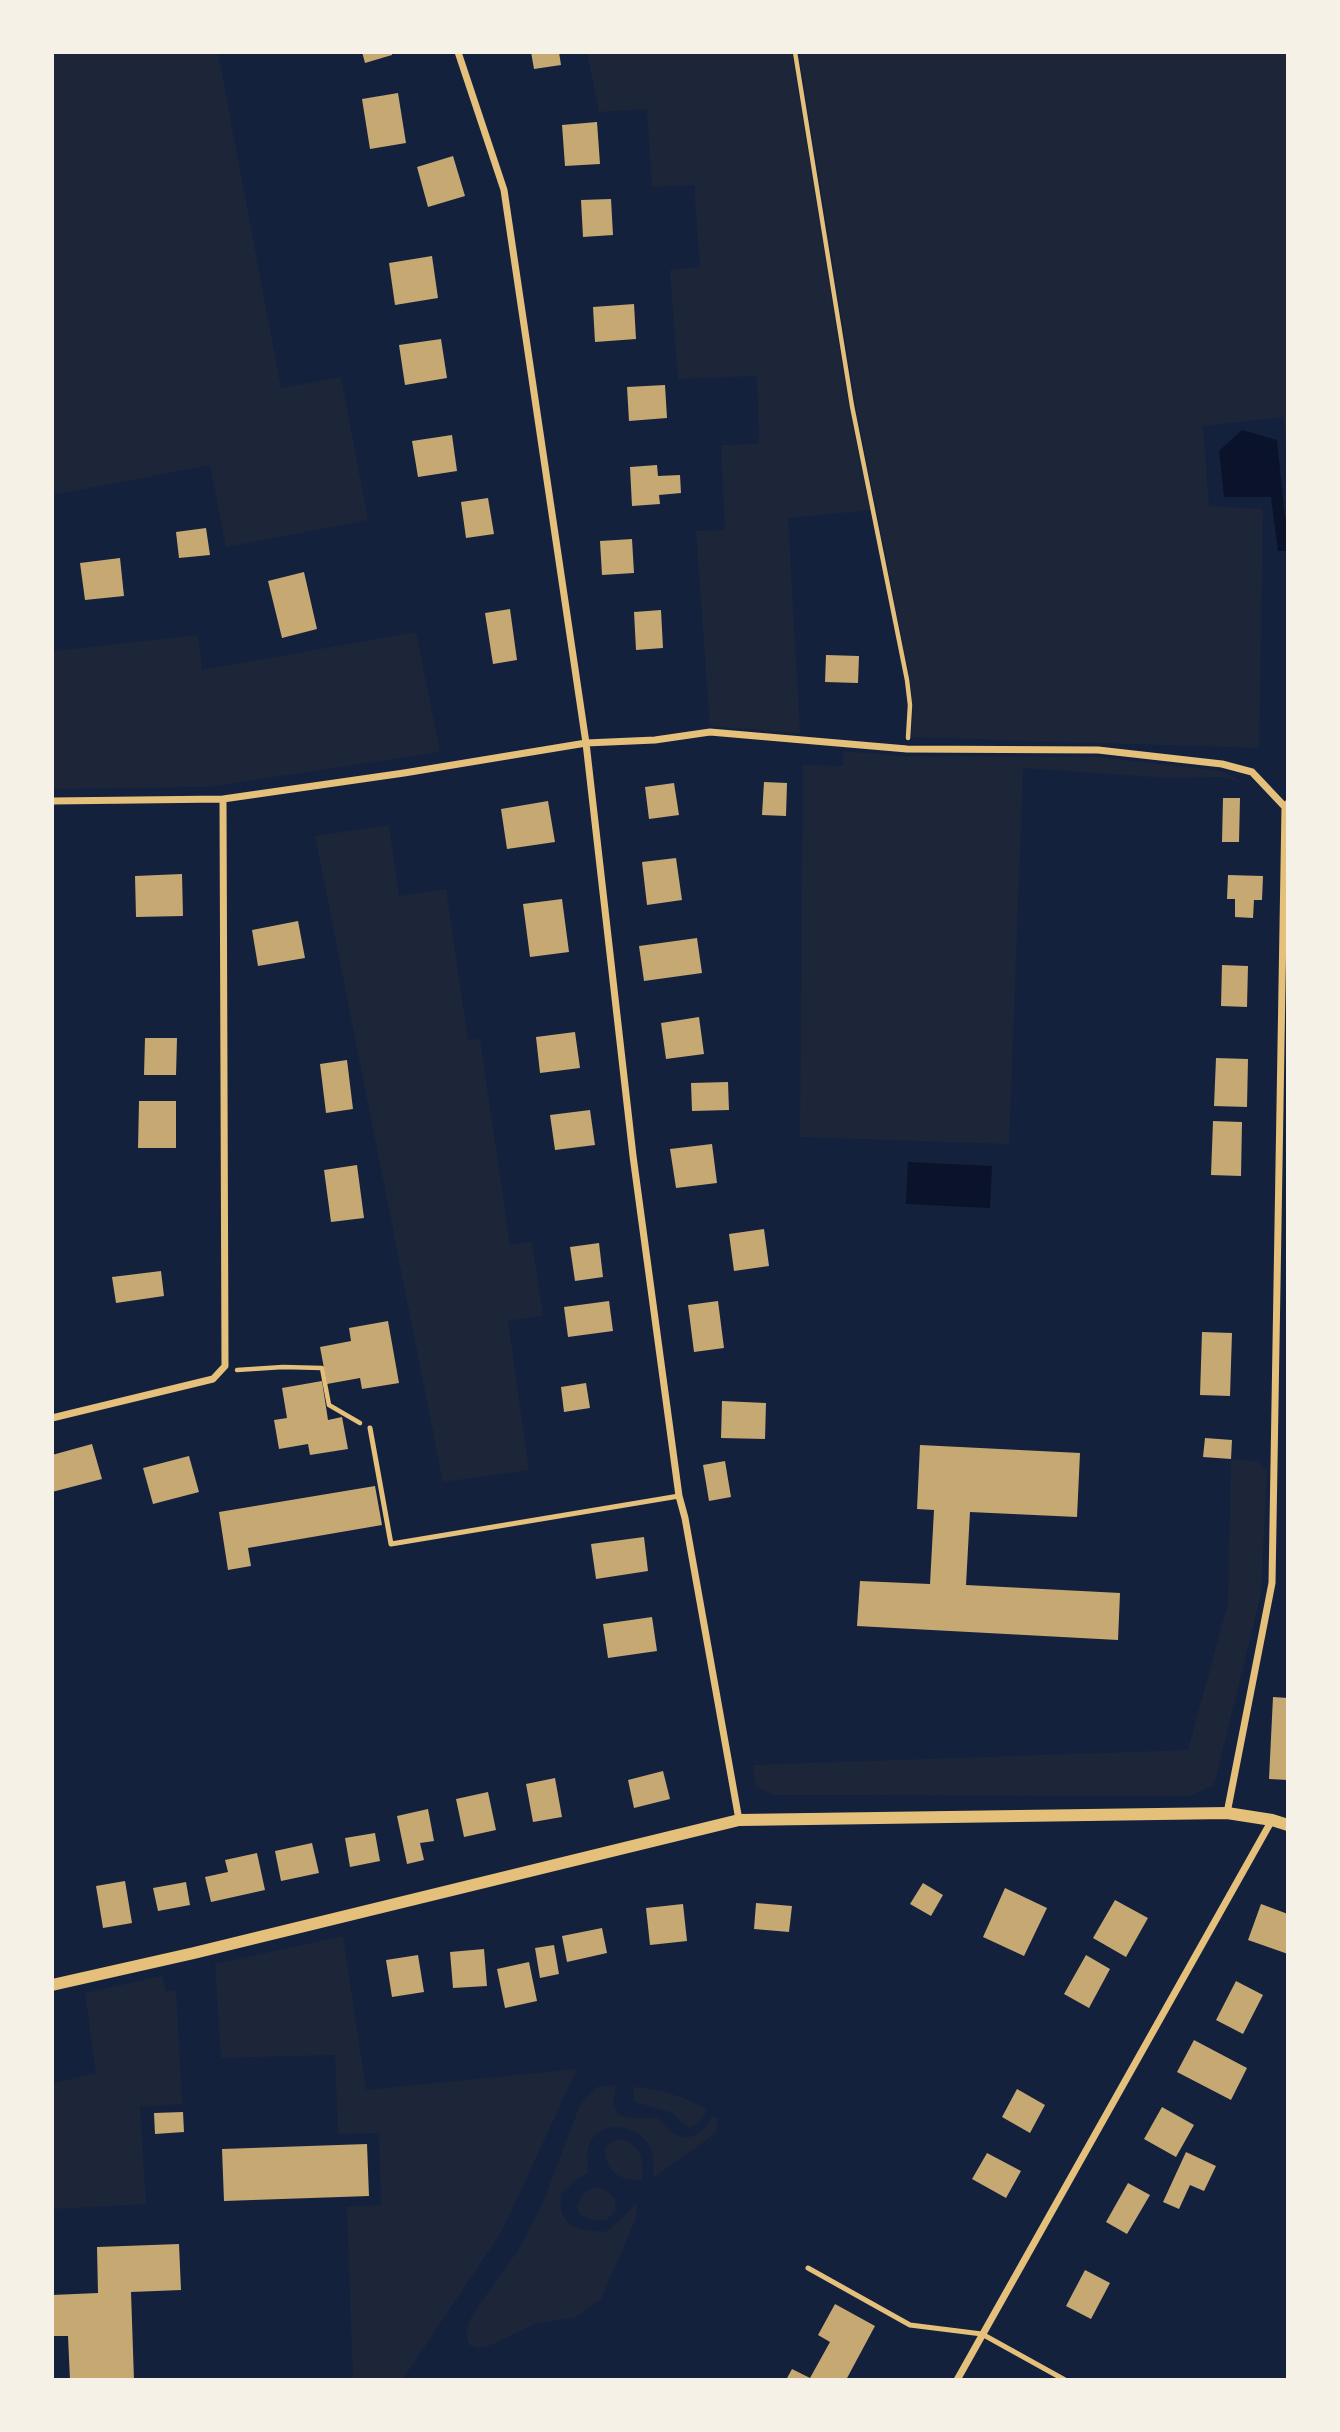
<!DOCTYPE html>
<html>
<head>
<meta charset="utf-8">
<style>
	body { margin:0 }
	#map { position:relative; width:1340px; height:2432px; overflow:hidden; background:#14213d; font-family:Inter,sans-serif }
	canvas { display:block }
	.frame { position:absolute; inset:0; border:54px solid #f6f1e7; pointer-events:none }
</style>
</head>
<body>
<div id="map">
<canvas width="1340" height="2432"></canvas>
<div class="frame"></div>
</div>
<script>
const c = document.querySelector('canvas').getContext('2d');
c.lineJoin = 'round';
function fillPath(path, color) { c.fillStyle = color; c.fill(path, 'evenodd'); }
function trace(path, color, width, dash) { c.strokeStyle = color; c.lineWidth = width; c.lineCap = dash ? 'butt' : 'round'; c.setLineDash(dash || []); c.stroke(path); }
const green = new Path2D(`
	M53,52l165,1 63,335 60,-11 27,143 -142,27 -16,-82 -157,30z
	M587,53h205l57,354 21,103 -82,8 12,215 -90,-7 -14,-195 29,-1 -4,-85 38,-1 -2,-68 -79,3 -8,-109 30,-3 -6,-82 -42,2 -5,-78 -48,3z
	M799,53h488v401l-4,-37 -80,9 6,80 54,3 -4,239 -348,-11 2,-32 -3,-26 -54,-273z
	M416,632l24,120 -233,35 -154,2v-138l145,-16 4,35z
	M843,751l59,5 196,1 123,14 21,11 -21,-5 -52,1 -146,-10 -14,376 -209,-7 3,-372 40,1z
	M389,825l10,71 47,-7 22,151 12,-1 30,206 22,-3 11,73 -35,6 21,149 -86,12 -128,-646z
	M1231,1459l26,2 10,9 -6,124 -47,191 -25,11 -415,-1 -18,-8 -3,-22 435,-15 40,-147z
	M343,1936l23,154 211,-21 -75,162 -99,148h-50l-6,-172 34,-2 -2,-72 -41,1 -3,-79 -114,3 -6,-94z
	M162,1976l4,16 10,-2 6,114 -42,3 6,97 -93,5v-126l43,-10 -11,-80z
	M616,2085l-3,18 5,12 12,3h27c6,5 11,11 18,16 16,10 31,-5 38,-18l5,3 -2,14 -63,45c0,-7 1,-15 0,-23 -6,-28 -51,-41 -64,-10 -3,7 -1,20 -1,28l-11,6 -16,15c-4,34 17,36 44,38l18,-14 14,-16 -1,16 -35,81 -27,19 -37,5 -46,22 -12,3 -10,-3 -3,-12 6,-18 47,-66 23,-44 38,-100 17,-18z
	M634,2087c23,1 52,10 72,22 -2,11 -7,14 -16,19l-8,-5 -9,-10 -38,-11 -2,-11z
	M619,2139c22,5 26,21 23,41 -23,1 -38,-9 -37,-34z
	M594,2187l11,3 10,8 1,13 -10,9h-14l-12,-5 -3,-8 5,-12z`);
const water = new Path2D(`
	M1242,430l35,10 8,78h2v33h-9l-7,-54h-47l-5,-46z
	M908,1162l84,4 -2,42 -84,-4z`);
const building = new Path2D(`
	M362,52h30v3l-27,8z
	M531,52h28l2,13 -27,4z
	M398,93l8,50 -36,6 -8,-50z
	M597,122l3,42 -35,2 -3,-41z
	M453,156l12,40 -37,11 -11,-40z
	M611,199l2,36 -30,2 -2,-37z
	M432,256l6,42 -43,7 -6,-42z
	M634,304l2,35 -41,3 -2,-35z
	M441,339l6,39 -42,7 -6,-40z
	M665,385l2,33 -38,3 -2,-34z
	M452,435l5,36 -39,6 -6,-36z
	M657,465l1,11 22,-1 1,18 -22,2 1,9 -28,2 -2,-39z
	M488,498l6,36 -28,4 -5,-36z
	M206,528l4,27 -31,3 -3,-26z
	M632,539l2,34 -32,2 -2,-34z
	M120,558l4,38 -39,4 -5,-37z
	M304,572l13,57 -35,9 -14,-57z
	M510,609l7,51 -24,4 -8,-51z
	M661,610l2,38 -27,2 -2,-38z
	M826,655l33,1 -1,27 -33,-1z
	M764,782l23,1 -1,33 -24,-1z
	M674,783l5,32 -30,4 -4,-32z
	M1223,798h17l-1,44h-17z
	M548,801l7,41 -48,7 -6,-40z
	M676,858l6,42 -35,5 -5,-43z
	M182,874l1,42 -47,1 -1,-41z
	M1228,875l35,1 -1,24h-8l-1,18 -18,-1v-18h-8z
	M562,899l7,53 -39,5 -7,-53z
	M298,921l7,37 -47,8 -6,-36z
	M697,938l5,35 -58,8 -5,-35z
	M1222,965l26,1 -1,41 -26,-1z
	M699,1017l5,37 -38,5 -5,-36z
	M575,1032l5,36 -40,5 -4,-36z
	M145,1038h32l-1,37h-32z
	M1216,1058l32,1 -1,48 -33,-1z
	M347,1060l6,49 -27,4 -6,-49z
	M728,1082l1,28 -37,1 -1,-28z
	M139,1101h37v47h-38z
	M590,1110l5,35 -40,5 -5,-35z
	M1213,1121l29,1 -1,54 -30,-1z
	M712,1144l5,39 -41,5 -6,-39z
	M357,1165l7,53 -33,4 -7,-52z
	M764,1229l5,37 -35,5 -5,-37z
	M599,1243l4,34 -28,4 -5,-34z
	M161,1271l3,25 -48,7 -4,-26z
	M609,1301l4,30 -45,6 -4,-30z
	M718,1301l6,47 -30,4 -6,-47z
	M388,1321l11,62 -37,6 -2,-11 -33,6 -7,-37 31,-6 -2,-13z
	M1202,1332l30,1 -2,63 -30,-1z
	M322,1381l6,39 14,-3 6,32 -38,6 -2,-11 -29,5 -5,-29 13,-2 -5,-30z
	M586,1383l4,25 -26,4 -3,-25z
	M722,1401l44,2 -1,36 -44,-1z
	M1205,1438l27,2 -1,19 -28,-2z
	M92,1444l10,35 -50,13v-37z
	M920,1445l160,8 -3,64 -107,-5 -4,73 154,8 -2,47 -261,-14 3,-45 70,3 4,-74 -17,-1z
	M189,1456l10,36 -46,12 -10,-36z
	M725,1461l6,36 -22,4 -6,-36z
	M375,1486l7,39 -134,23 3,18 -23,4 -9,-58z
	M644,1537l4,34 -52,8 -5,-35z
	M652,1617l5,34 -49,7 -5,-34z
	M1273,1697l15,1v82l-19,-1z
	M663,1771l7,28 -36,9 -6,-28z
	M555,1778l7,39 -29,5 -7,-38z
	M488,1792l8,38 -32,7 -8,-38z
	M428,1809l6,32 -14,2 4,17 -17,4 -10,-48z
	M375,1833l5,28 -30,6 -5,-29z
	M312,1843l7,30 -38,8 -6,-30z
	M257,1853l8,37 -54,12 -6,-25 23,-5 -3,-12z
	M125,1881l7,42 -29,5 -7,-42z
	M186,1882l4,23 -32,6 -5,-23z
	M923,1883l20,12 -12,21 -21,-12z
	M1005,1888l42,20 -23,48 -41,-19z
	M1115,1900l33,18 -22,39 -33,-19z
	M756,1903l36,3 -3,26 -35,-3z
	M683,1904l4,37 -37,4 -4,-37z
	M1261,1904l27,10v40l-40,-14z
	M602,1928l5,25 -40,9 -5,-26z
	M554,1945l5,29 -19,4 -5,-30z
	M484,1949l3,37 -34,2 -3,-36z
	M418,1955l6,37 -32,5 -6,-37z
	M1086,1955l24,14 -21,39 -25,-14z
	M529,1962l8,39 -32,7 -8,-39z
	M1236,1981l27,14 -20,39 -27,-14z
	M1194,2040l53,28 -16,32 -54,-28z
	M1017,2089l28,16 -15,28 -28,-16z
	M1162,2107l32,18 -18,32 -32,-18z
	M183,2112l1,20 -29,2 -1,-21z
	M367,2144l2,52 -145,5 -2,-52z
	M1186,2152l30,14 -12,25 -14,-6 -11,24 -16,-7z
	M987,2153l34,18 -15,27 -34,-19z
	M1128,2183l22,12 -23,39 -21,-12z
	M179,2244l2,46 -50,2 3,88h-64l-2,-44h-16v-41l46,-2 -1,-46z
	M1085,2270l25,13 -19,36 -25,-13z
	M835,2304l40,22 -29,54h-60l6,-11 18,9 20,-36 -12,-7z`);
const path = new Path2D(`
	M795,52l57,354 55,274 3,25 -2,33
	M237,1370l46,-3 39,1 7,37 31,18`);
const service = new Path2D(`
	M370,1428l21,116 288,-48
	M808,2268l102,57 72,9 83,46`);
const minor = new Path2D(`
	M458,52l46,138 82,553 47,413 46,340 6,22 54,302
	M52,801l171,-2 181,-26 182,-30 69,-3 55,-8 197,17 191,1 124,14 30,8 33,35 3,-4
	M52,1418l161,-39 12,-13 -2,-567
	M1227,1813l45,-230 13,-776
	M957,2380l315,-560`);
const tertiary = new Path2D(`
	M52,1985l142,-32 545,-133 488,-7 45,7 16,5`);
fillPath(green, '#1d2539');
fillPath(water, '#0b132b');
fillPath(building, '#c6a872');
trace(path, '#e5c07b', 4.5);
trace(service, '#e5c07b', 5);
trace(minor, '#e5c07b', 7);
trace(tertiary, '#e5c07b', 12);
</script>
</body>
</html>
